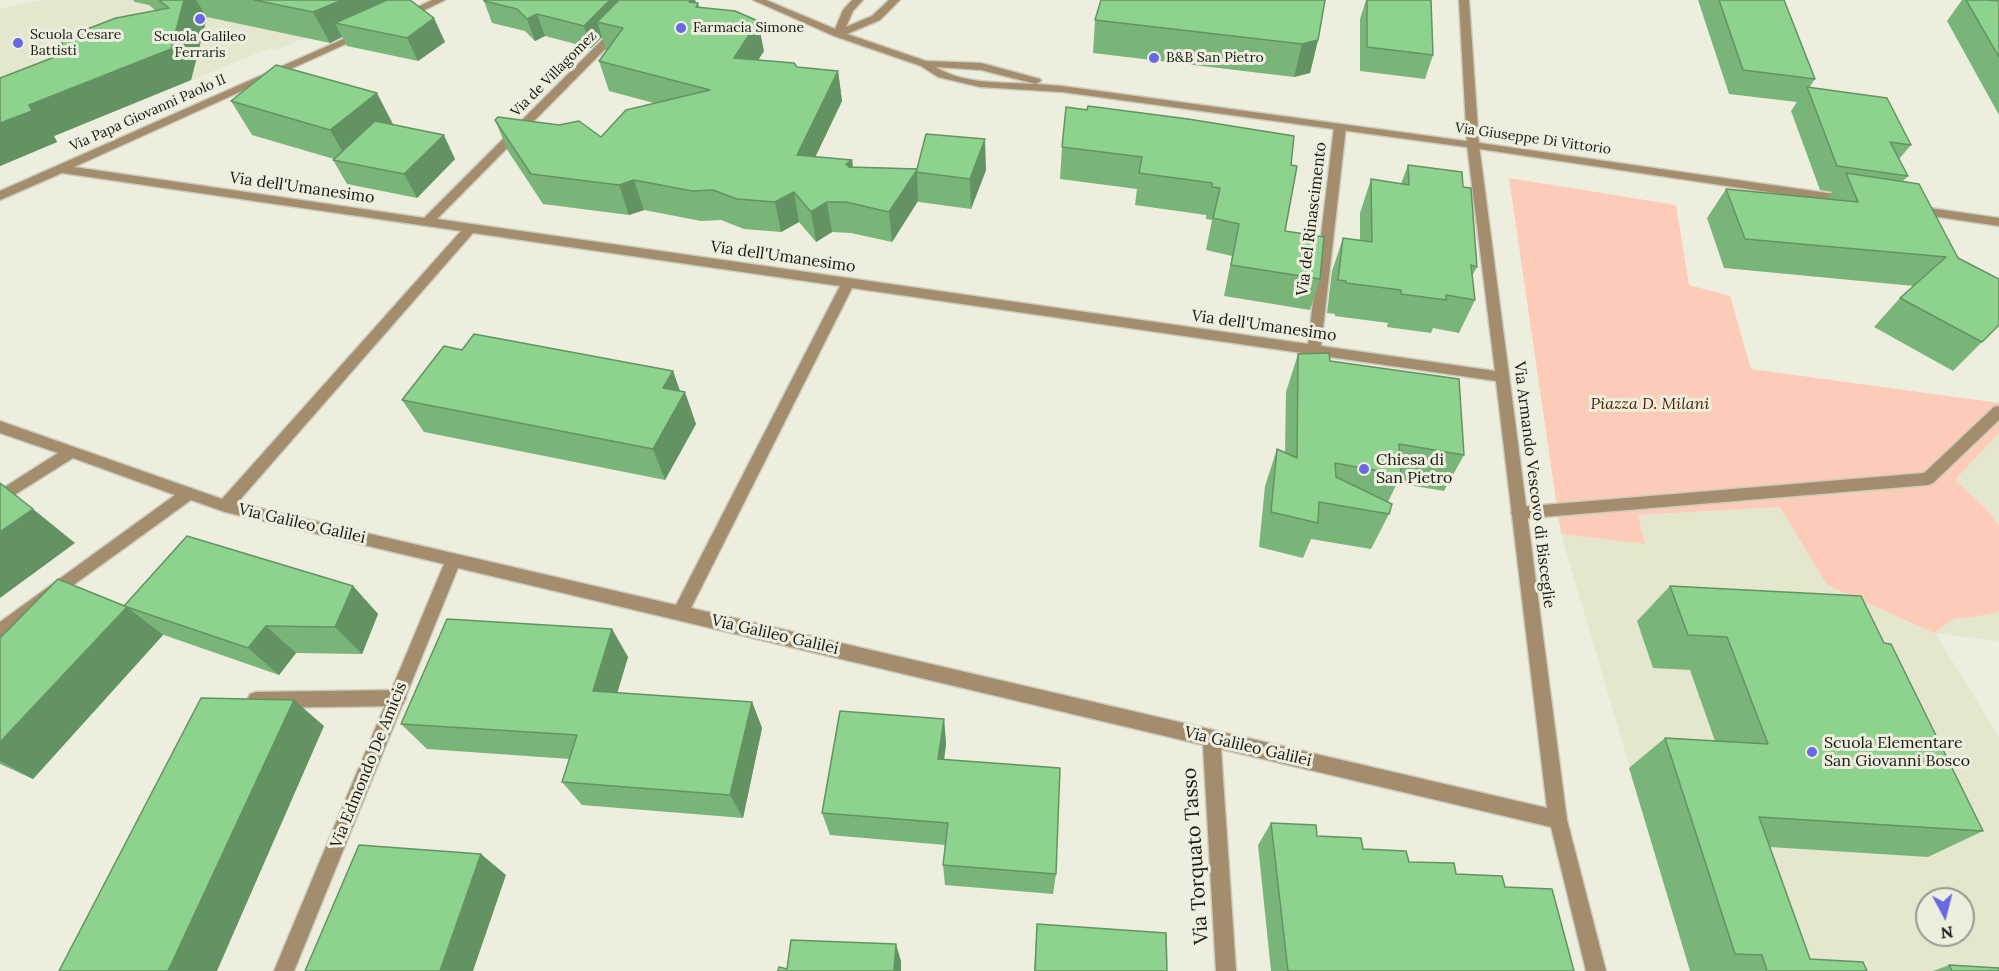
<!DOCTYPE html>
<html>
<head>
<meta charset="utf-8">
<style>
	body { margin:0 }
	#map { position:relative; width:1999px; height:971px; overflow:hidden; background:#edeede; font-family:Lora,serif }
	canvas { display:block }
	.north { position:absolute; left:1915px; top:887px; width:60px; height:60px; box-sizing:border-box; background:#edeede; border:2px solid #98998d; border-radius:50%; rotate:173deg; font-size:16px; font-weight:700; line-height:24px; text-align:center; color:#181913 }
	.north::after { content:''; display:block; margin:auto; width:21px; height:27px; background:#6869e2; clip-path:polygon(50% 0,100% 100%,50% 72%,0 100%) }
</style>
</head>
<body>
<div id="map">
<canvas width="1999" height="971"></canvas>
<div class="north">N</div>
</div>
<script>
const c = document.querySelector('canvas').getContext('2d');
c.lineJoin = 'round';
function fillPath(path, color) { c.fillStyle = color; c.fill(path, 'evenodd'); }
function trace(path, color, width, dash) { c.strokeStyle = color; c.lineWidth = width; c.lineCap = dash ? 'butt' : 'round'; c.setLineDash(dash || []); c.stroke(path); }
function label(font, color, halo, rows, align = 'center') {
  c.font = font + ' Lora,serif'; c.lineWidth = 6; c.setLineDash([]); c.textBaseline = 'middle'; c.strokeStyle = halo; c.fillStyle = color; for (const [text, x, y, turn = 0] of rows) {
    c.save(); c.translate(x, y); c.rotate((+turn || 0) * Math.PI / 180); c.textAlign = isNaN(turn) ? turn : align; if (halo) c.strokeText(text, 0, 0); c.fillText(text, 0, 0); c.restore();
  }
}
const built = new Path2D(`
	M41,0h355l-120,50 -3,-3 -219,89 3,6 -57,15v-148z
	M1999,433v93l-10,-14 -34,-32z
	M1780,507l47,78 107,48 20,-14 39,-5 6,-3v30l-64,-8 64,104v234h-309l-129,-437 84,10 -7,-29zM1927,899h36v36h-36z`);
const green = new Path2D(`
	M1509,178l167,27 13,80 41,11 21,73 248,34v30l-44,47 34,32 10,14v85l-6,3 -39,5 -20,14 -107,-48 -47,-78 -142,8 7,29 -84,-10z`);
const service = new Path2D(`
	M397,690l6,2 3,6 -3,6 -6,2 -141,2 -6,-2 -3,-6 3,-6 6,-2z`);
const pedestrian = new Path2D(`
	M1999,406v14l-66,63 -5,2 -409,34 -5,-2 -3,-4 3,-4 5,-2 405,-34 70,-66z`);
const minor = new Path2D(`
	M432,0h13l-37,18 -9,-2z
	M1459,0h10l10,145 88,675 39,151h-20l-35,-144 -330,-78 15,222h-20l-13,-226 -745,-177 -164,403h-20l170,-407 -219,-52 -34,-12 -191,138v-16l175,-127 -102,-37 -73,46v-14l58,-37 -58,-20v-12l222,78 239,-268 -399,-58 -62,27v-9l359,-159 9,2 -294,133 350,51 189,-189h8v4l-184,186 871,125 26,-217 6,-3 6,3 -25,219 174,25 -28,-226zM473,233l367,53 -164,319 -439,-102zM852,288l644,93 51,427 -856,-200z`);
const tertiary = new Path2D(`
	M753,0h13l69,29 8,-19 9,-10h11l-10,11 -7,16 26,-11 17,-16h11l-20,20 -33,14 79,27 55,2 59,16 1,2 -5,3 26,2 411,56 375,54 6,4 -6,4 -375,-56 -411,-56 -82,-5 -42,-10 -17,-11 -87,-30zM936,67l45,3 55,14c-32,-2 -72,1 -100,-17z
	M1916,206l83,12v8l-87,-13v-6z`);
const wall = new Path2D(`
	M133,0h277l35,42 -27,19 -71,-15 -5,-9 -12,6 -123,-26 -16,63 -137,56 3,6 -57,24v-88l65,-25 91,-42 -7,-6 -14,-3z
	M1366,0h65l2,55 -8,24 -65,-8v-52z
	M1698,0h86l31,79 -6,9 102,57 -12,14 9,17 -5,5 16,3 63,158 -29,29 -79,-44 26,-29 14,-12 -190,-18 -17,-50 19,-29 101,10 5,-7 -12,-2 -29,-79 6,-9 -68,-8z
	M1962,0h26l11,1v114l-52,-94z
	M484,1l212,2 3,4 65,44 -6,9 39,7 41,4 4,30 -27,56 37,3 1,7 133,3 -15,39 -52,-7 -1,-1 -26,41 -41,-9 -19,-1 -16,10 -17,-20 -18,10 -37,-3 -23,-9 -20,1 -57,-11 -15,5 -86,-11 -35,-53 -13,-31 106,17 53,-34 -45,-12 -10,-30 7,-10 -4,-14 -11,11 -46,-12 -10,5 -10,-10 -33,-8z
	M1095,20l223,20 -8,33 -16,4 -201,-24z
	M231,101l162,24 62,34 -38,39 -70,-14 -14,-24 1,-1 -82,-24z
	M1087,110l101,9 97,112 35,48 -10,31 -86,-14 8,-40 -26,-6 6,-30 -6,-1v-4l-71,-10 2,-16 -77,-10 2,-32z
	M1408,165l55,22 14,80 -5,9 3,24 -16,33 -26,-5 -2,5 -44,-6 1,-4 -53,-7v-2l-8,-1 5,-42 11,-33 17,2v-27l11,-34 30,5z
	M462,350l211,21 7,20 16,33 -31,56 -241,-48 -22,-32z
	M1298,354l32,7 134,94 -20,36 -47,-8 -9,19 1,12 -18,35 -60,-10 -8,19 -44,-11 6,-61 12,-37 8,4 1,-61z
	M353,586l25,28 -16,40 -66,-1 -17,22 -118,-41 2,1 -130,144 -33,-15v-126l125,-32z
	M1670,586l214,57 99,188 -55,26 -158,-10 40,112 57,12h-177l-61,-203 36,-30 50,3 -25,-71 -37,-2 -16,-47z
	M612,629l16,28 -11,36 135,9 10,26 -19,90 -161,-13 -20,-23 8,-23 -143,-10 -26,-25z
	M944,719l2,25 -2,15 112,115 -3,20 -108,-9 -2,-20 2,-20 -115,-10 -8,-22z
	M1271,823l138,39 96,25 69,84h-303l-13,-126z
	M1037,924l130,47h-133z
	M1949,965l50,6h-66z`);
const shadedWall = new Path2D(`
	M184,0h12l11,17 -16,63 -137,56 3,6 -57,24v-43l29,-18z
	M342,0h56l-63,23 7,14 -12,6 -17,-31z
	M591,0h30l-24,22 5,15 -11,11 -7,-22z
	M690,0h5l2,5 1,-2 7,30 -16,-31z
	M537,14l8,22 -10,5 -8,-22z
	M434,18l11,24 -27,19 -11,-23z
	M758,21l6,30 -24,37 -6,-30z
	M1318,40l-8,33 -16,4 8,-33z
	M838,71l4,30 -40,84 -5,-30z
	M377,93l17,33 -45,37 -19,-33z
	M444,135l11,24 -38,39 -13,-24z
	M985,139l1,31 -15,39 -1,-30z
	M852,160l4,31 -10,-27z
	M917,170l1,31 -26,41 -3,-30z
	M634,180l10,30 -15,5 -10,-30z
	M794,192l5,30 -18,10 -6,-30z
	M827,202l5,30 -16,10 -5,-30z
	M673,371l9,26 3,-5 11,32 -31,56 -12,-31 10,-61z
	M33,509l42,34 -75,55v-66z
	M353,586l25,28 -16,40 -27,-27z
	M127,607l36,28 -130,144 -33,-18v-19z
	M266,626l30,27 -17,22 -31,-27z
	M612,629l16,28 -18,60 -17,-26z
	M294,700l30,26 -107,245h-49z
	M752,702l10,26 -19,90 -13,-23z
	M944,719l2,25 -5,39 -3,-24z
	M481,854l25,21 -33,96h-33z
	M896,944l5,17v10h-7z`);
const building = new Path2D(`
	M159,0h25l-13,49 -142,56 3,6 -32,12v-45l65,-25 -4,-14 55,-21 53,-10z
	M254,0h88l-29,12z
	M387,0h23l24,18 -27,20 -72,-15z
	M484,0h126l-26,26 -47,-12 -10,5 -10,-10 -33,-8z
	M619,0h71l-1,2 9,1 -2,4 39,4 23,10 -24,37 60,5 3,4 41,4 -41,84 55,5 -6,4 3,3 68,2 9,-35 59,5 -15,40 -54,-7 1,-2 -28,42 -43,-10h-19l-16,10 -17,-20 -19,10 -38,-3 -24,-9 -21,1 -58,-11 -15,5 -88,-11 -36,-54 3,-3 61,8 20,-4 22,16 25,-27 84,-20 -111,-29 24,-33 -26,-6z
	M1101,0h224l-7,40 -16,4 -207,-24z
	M1367,0h64l2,55 -66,-8z
	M1719,0h65l31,79 -72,-9z
	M1966,0h22l11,1v56z
	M276,65l101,28 -47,37 -99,-29z
	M1807,87l80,11 24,47 -21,-3 18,34 -71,-10z
	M1088,106l100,13 106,17 -3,29 6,1 -12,65 39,6 -4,42 -89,-14 8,-41 -26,-6 7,-30 -8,-1v-4l-73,-10 3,-16 -80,-10 4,-40 21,3z
	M375,121l69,14 -40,39 -71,-14z
	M1408,165l54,7 1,15 8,1 6,79 -6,-2 4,35 -29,-5v5l-45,-6v-4l-55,-7v-2l-8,-1 5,-42 29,4 -1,-63 38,6z
	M1846,173l73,11 39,74 41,21v46l-17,17 -82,-44 46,-41 -201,-18 -19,-50 132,13z
	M474,334l199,37 -10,17 22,4 -32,57 -251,-49 42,-54 18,4z
	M1329,353l1,8 129,18 5,76 -65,-11 2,31 -66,-12 1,14 56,27 -3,10 -70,-12 -1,21 -47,-11 6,-63 20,9 1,-104z
	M0,483l33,26 -33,23z
	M187,536l166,50 -18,41 -69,-1 -18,22 -124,-42z
	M58,579l69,28 -127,135v-104z
	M1670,586l191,10 23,47 7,1 92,187 -224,-14 51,142 53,3 4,9h-100l-5,-16 -27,-1 -70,-216 103,6 -41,-107 -39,-2z
	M447,619l165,10 -19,62 159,11 -22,93 -168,-13 15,-47 -176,-11z
	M201,698l93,2 -126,271h-109z
	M840,711l104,8 -6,40 122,9 -4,106 -113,-9 5,-42 -126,-10z
	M1271,823l45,2 1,11 44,2 2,11 43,2 3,11 45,1 2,11 46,2 3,11 47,2 22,82h-286z
	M359,845l122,9 -41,117h-135z
	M1037,924l129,9 1,38h-132z
	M791,940l105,4 -2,27h-116l1,-4 8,2z
	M1949,965l50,3v3h-47z`);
const markers = [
	[200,19,6,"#6869e2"],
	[681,28,6,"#6869e2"],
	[18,43,6,"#6869e2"],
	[1154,58,6,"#6869e2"],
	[1364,469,6,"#6869e2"],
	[1812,752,6,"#6869e2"]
];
const farPoinames = [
	["Farmacia Simone",693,28],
	["Scuola Cesare",30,35],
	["Battisti",30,51],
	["Scuola Galileo",200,37,"center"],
	["Ferraris",200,53,"center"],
	["B&B San Pietro",1166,58]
];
const farStreetnames = [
	["Via de Villagomez",554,74,-45],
	["Via Papa Giovanni Paolo II",148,113,-24],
	["Via Giuseppe Di Vittorio",1533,139,8]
];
const streetNames = [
	["Via dell'Umanesimo",302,188,8],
	["Via del Rinascimento",1312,219,-83],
	["Via dell'Umanesimo",783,257,8],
	["Via dell'Umanesimo",1264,326,8],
	["Via Armando Vescovo di Bisceglie",1534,485,83],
	["Via Galileo Galilei",302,524,13],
	["Via Galileo Galilei",775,635,13],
	["Via Galileo Galilei",1248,747,13],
	["Via Edmondo De Amicis",369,765,-68]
];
const parkNames = [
	["Piazza D. Milani",1650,404]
];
const poiNames = [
	["Chiesa di",1376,460],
	["San Pietro",1376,478],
	["Scuola Elementare",1824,743],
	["San Giovanni Bosco",1824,761]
];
const nearStreetnames = [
	["Via Torquato Tasso",1196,856,-94]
];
fillPath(built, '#e4e6ce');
fillPath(green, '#fcccb8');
trace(service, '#cbccbe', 3);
trace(pedestrian, '#cbccbe', 3);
trace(minor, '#cbccbe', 3);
trace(tertiary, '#cbccbe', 3);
fillPath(service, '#a38d6c');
fillPath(pedestrian, '#a38d6c');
fillPath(minor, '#a38d6c');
fillPath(tertiary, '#a38d6c');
fillPath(wall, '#79b579');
fillPath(shadedWall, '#639363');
fillPath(building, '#8dd28d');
trace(building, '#639363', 1.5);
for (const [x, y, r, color] of markers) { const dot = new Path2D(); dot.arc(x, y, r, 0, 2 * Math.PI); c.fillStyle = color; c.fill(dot); trace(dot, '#edeede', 2); }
label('14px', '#181913', '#edeede', farPoinames, 'left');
label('14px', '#181913', '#edeede', farStreetnames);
label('16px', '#181913', '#edeede', streetNames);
label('italic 16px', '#511b00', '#edeede', parkNames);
label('16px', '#181913', '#edeede', poiNames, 'left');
label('20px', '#181913', '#edeede', nearStreetnames);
</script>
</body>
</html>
